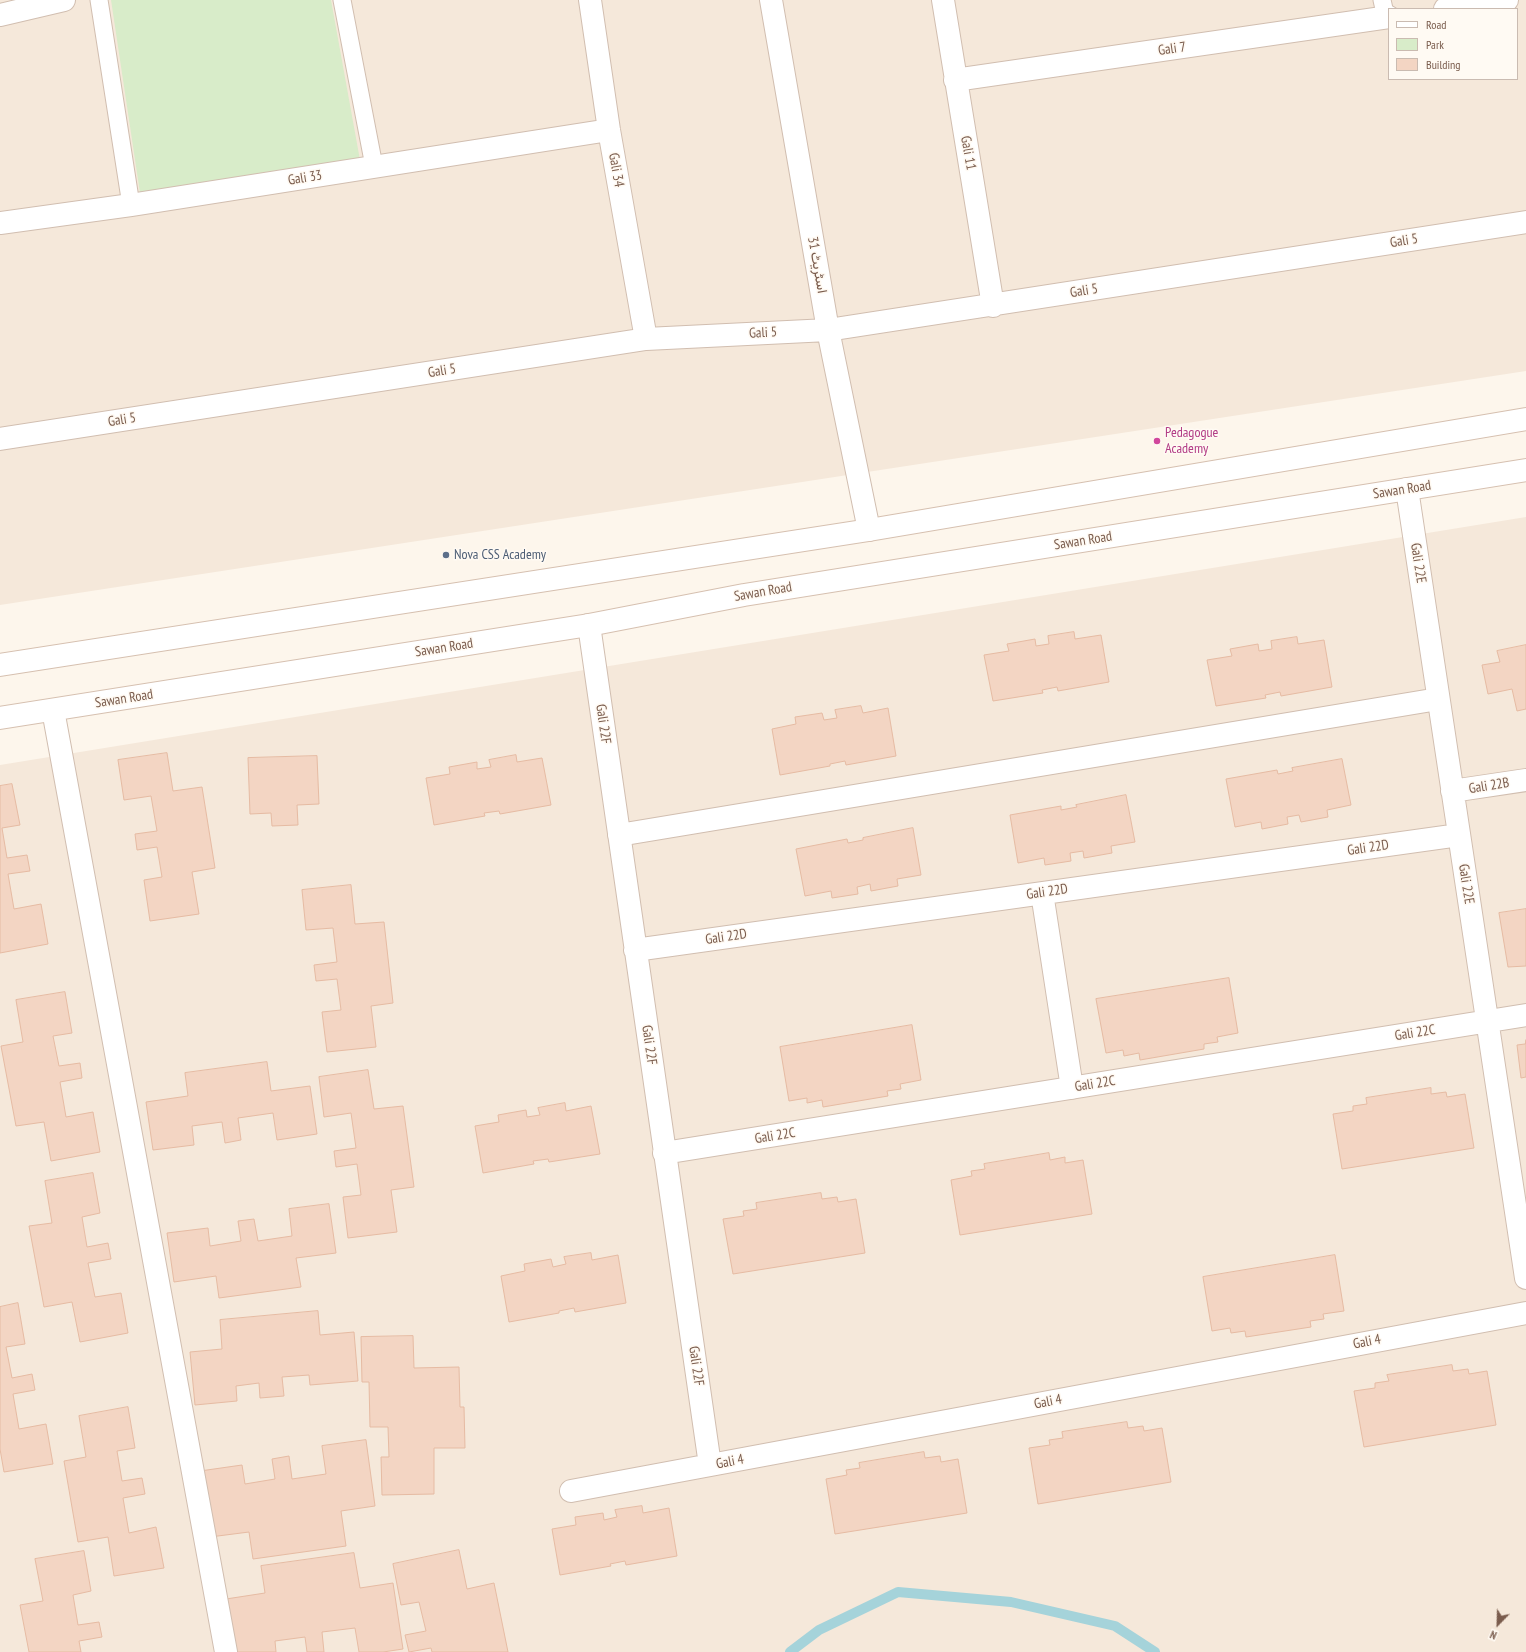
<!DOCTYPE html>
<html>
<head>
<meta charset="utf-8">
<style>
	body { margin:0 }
	#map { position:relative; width:1526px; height:1652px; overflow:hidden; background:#fdf6ec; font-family:"PT Sans Narrow",sans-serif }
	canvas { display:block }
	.legend { position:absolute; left:1388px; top:8px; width:130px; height:72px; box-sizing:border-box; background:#fffaf3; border:1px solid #cabbb1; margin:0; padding:5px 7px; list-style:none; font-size:12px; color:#7a5c4d }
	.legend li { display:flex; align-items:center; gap:8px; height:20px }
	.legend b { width:20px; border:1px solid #cabbb1 }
	.north { position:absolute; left:1478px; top:1604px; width:40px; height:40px; -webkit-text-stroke:3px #fffaf3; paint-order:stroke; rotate:203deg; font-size:11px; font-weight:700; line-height:16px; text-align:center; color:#7a5c4d }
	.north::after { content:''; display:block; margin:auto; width:14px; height:18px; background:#7a5c4d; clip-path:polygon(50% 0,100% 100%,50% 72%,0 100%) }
</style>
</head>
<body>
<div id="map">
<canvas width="1526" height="1652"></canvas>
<ul class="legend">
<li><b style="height:5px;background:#fff"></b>Road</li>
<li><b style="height:11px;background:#d8ecc9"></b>Park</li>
<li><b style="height:11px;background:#f3d5c3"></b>Building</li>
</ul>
<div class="north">N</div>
</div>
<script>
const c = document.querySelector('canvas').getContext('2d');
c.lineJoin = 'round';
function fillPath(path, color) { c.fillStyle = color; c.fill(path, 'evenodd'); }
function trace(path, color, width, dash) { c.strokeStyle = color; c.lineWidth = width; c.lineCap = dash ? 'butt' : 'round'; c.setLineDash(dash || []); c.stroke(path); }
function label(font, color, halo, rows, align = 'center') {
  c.font = font + ' "PT Sans Narrow",Vazirmatn,sans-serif'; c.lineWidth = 3; c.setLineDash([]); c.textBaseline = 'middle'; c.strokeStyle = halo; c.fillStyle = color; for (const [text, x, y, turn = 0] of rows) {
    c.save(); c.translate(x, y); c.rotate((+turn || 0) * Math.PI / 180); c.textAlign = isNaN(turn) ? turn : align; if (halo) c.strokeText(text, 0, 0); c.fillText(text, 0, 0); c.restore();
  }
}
const residential = new Path2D(`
	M0,0h1526v371l-1526,234zM1389,9h128v70h-128z
	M1526,517v1135h-1526v-887z`);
const green = new Path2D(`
	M111,0h220l29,160 -220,33z`);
const stream = new Path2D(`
	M790,1652l29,-22 79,-38 113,10 104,24 40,26`);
const building = new Path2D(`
	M1074,632l1,7 26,-4 8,47 -51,9 -1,-4 -15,3 1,3 -50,8 -9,-46 25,-4 -2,-7 28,-5 1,7 13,-2 -1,-8z
	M1297,637l1,7 26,-4 8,47 -51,9 -1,-4 -15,3 1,3 -50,8 -9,-46 25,-4 -2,-7 28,-5 1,7 13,-2 -1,-8z
	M1526,645v64l-9,2 -5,-22 -24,5 -6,-29 18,-3 -3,-11z
	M861,706l2,7 25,-5 8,48 -50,9 -1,-4 -15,3v2l-50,9 -8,-46 24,-5 -1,-7 27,-4 2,7 13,-2 -2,-8z
	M167,753l6,38 29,-4 13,81 -23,4 7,42 -49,7 -6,-41 18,-3 -5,-30 -20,3 -2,-16 22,-3 -6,-35 -27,4 -6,-40z
	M516,755l1,7 25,-4 9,47 -51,9 -1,-3 -15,2 1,3 -51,9 -8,-47 24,-4 -1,-7 28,-5v7l14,-2 -2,-7z
	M317,756l2,48 -22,1 1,20 -26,1 -1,-13 -21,1 -2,-56z
	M1342,759l9,46 -24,5 1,7 -27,5 -2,-7 -12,2 1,7 -26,5 -1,-7 -26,5 -9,-48 51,-9 1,4 15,-3 -1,-3z
	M12,784l8,41 -18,3 5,30 20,-3 3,16 -22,3 6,35 27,-5 7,40 -48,9v-167z
	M1126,795l9,47 -24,4 1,7 -28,5 -1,-7 -13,2 1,8 -26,4 -1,-7 -26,5 -8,-48 51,-9v4l16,-3 -1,-2z
	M913,828l8,47 -24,4 1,7 -27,5 -1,-7 -13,3 1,7 -26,4 -1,-7 -26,5 -9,-47 51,-10 1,4 15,-3v-2z
	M351,885l4,39 29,-2 9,81 -22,3 5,41 -49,5 -5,-40 19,-2 -4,-31 -21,2 -2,-16 23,-3 -4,-34 -27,2 -4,-40z
	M1526,909v57l-18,1 -9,-54z
	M1229,978l9,55 -21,4 1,5 -14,2v5l-64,11 -1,-7 -15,3 -1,-6 -17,3 -10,-54z
	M65,992l7,41 -19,3 6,30 21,-3 2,15 -22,4 6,35 27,-5 7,40 -49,9 -7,-39 -28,4 -15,-80 22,-4 -7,-42z
	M912,1025l9,55 -21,4 1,5 -14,2 1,5 -65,11 -1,-7 -15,3v-5l-18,3 -9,-54z
	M1526,1040v37l-5,1 -4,-33 8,-1z
	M267,1062l4,29 39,-5 7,48 -40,6 -4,-27 -35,5 3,22 -16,3 -3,-21 -30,4 2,19 -41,5 -7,-48 42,-6 -3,-23z
	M368,1070l6,39 29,-3 11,81 -23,3 6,42 -49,6 -5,-41 18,-2 -4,-31 -21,3 -2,-16 22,-3 -5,-35 -27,4 -5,-40z
	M1431,1088v6l15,-2 1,5 18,-3 9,54 -132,21 -9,-55 20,-3v-5l14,-2 -1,-6z
	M565,1103l1,8 25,-5 9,48 -51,8 -1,-3 -15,2 1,3 -51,9 -8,-47 24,-4 -1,-7 28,-5 1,7 13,-2 -2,-7z
	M1049,1153l1,7 15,-3v6l18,-3 9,54 -132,21 -9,-55 21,-4 -1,-5 14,-2 -1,-5z
	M93,1173l7,40 -18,4 5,30 21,-4 3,16 -23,4 7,34 26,-4 7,40 -48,9 -8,-40 -28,5 -15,-81 23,-3 -7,-42z
	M821,1193l1,6 15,-2 1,5 18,-3 9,54 -132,21 -10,-55 21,-3 -1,-5 14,-2 -1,-6z
	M329,1204l7,49 -40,5 5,29 -82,11 -3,-22 -42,6 -7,-49 41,-5 2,18 31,-5 -3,-20 16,-2 4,22 34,-5 -3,-27z
	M591,1253l1,7 26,-5 8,48 -51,9 -1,-4 -15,3v2l-50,9 -8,-46 24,-5 -1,-7 27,-5 2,8 13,-3 -2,-7z
	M1335,1255l9,56 -21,3 1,5 -14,2 1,6 -65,10 -1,-6 -14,2 -1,-5 -18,3 -9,-54z
	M18,1303l7,41 -19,3 6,31 20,-4 3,16 -22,4 6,35 27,-5 7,40 -49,8 -4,-23v-142z
	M318,1311l2,24 34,-3 4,49 -48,4 -1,-10 -27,2 2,19 -24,2 -1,-15 -23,3 1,15 -42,4 -5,-53 32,-3 -2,-29z
	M413,1336l1,32 45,-1 1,40h4l1,41h-31v46l-52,1 -1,-38h8l-1,-30h-18l-1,-45h-7l-1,-45z
	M1452,1365l1,6 15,-2 1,5 18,-3 9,54 -132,22 -10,-56 21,-3v-5l14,-2 -2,-6z
	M128,1407l7,41 -18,3 5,30 20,-3 3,16 -22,4 6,35 27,-6 8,41 -50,8 -6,-39 -30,5 -14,-81 22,-4 -7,-41z
	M1127,1422l1,6 15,-2 1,5 18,-3 9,54 -133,22 -9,-56 21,-3 -1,-5 14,-2 -1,-6z
	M366,1440l9,66 -34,5 5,35 -93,13 -4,-27 -39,5 -10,-66 42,-6 3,19 30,-5 -3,-20 17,-3 3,23 34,-5 -4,-28z
	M924,1452l1,6 15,-2 1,6 17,-3 9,54 -132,21 -9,-55 21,-4 -1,-5 14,-2 -1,-5z
	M642,1506l1,7 26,-5 8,48 -51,9 -1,-4 -15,3 1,2 -51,9 -8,-46 24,-4 -1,-8 28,-4 1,7 13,-3 -2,-7z
	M459,1550l8,39 27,-6 14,69h-76l-1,-4 -22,4 -4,-17 21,-4 -7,-29 -18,3 -8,-41z
	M84,1551l7,40 -18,4 5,30 21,-3 3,15 -23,4 2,11h-52l-9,-47 23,-4 -8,-42z
	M354,1553l6,35 33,-5 10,66 -20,3h-24l-4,-24 -33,4 2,20h-17l-2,-15 -30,4 1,11h-42l-8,-53 39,-6 -4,-27z`);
const lane = new Path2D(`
	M99,0l32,205
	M342,0l32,166
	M1382,0l4,18`);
const street = new Path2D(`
	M590,0l19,130 37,209
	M771,0l57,330 41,200
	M943,0l50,306
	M1445,9l62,-9
	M0,15l64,-15
	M955,80l434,-63
	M0,223l131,-18 478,-75
	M0,439l646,-100 182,-9 698,-108
	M1407,489l119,789
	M589,625l121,840
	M53,710l173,942
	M1452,791l74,-11
	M619,835l819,-136
	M1042,893l30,195
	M635,950l824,-115
	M664,1153l862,-138
	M571,1491l955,-178`);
const secondary = new Path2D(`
	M0,665l869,-135 657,-111
	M0,718l589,-93 155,-30 782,-125`);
const markers = [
	[1157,441,4,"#d1479c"],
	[446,555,4,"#5c6f8a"]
];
const streetNames = [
	["Gali 7",1172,49,-8],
	["Gali 11",968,153,80],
	["Gali 34",616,170,80],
	["Gali 33",305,178,-9],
	["Gali 5",1404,241,-9],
	["اسٹریٹ 31",817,265,80],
	["Gali 5",1084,291,-9],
	["Gali 5",763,333,-3],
	["Gali 5",442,371,-9],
	["Gali 5",122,420,-9],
	["Sawan Road",1402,490,-9],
	["Sawan Road",1083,541,-9],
	["Gali 22E",1418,563,81],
	["Sawan Road",763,592,-10],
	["Sawan Road",444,648,-9],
	["Sawan Road",124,699,-9],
	["Gali 22F",603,724,82],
	["Gali 22B",1489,786,-9],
	["Gali 22D",1368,848,-8],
	["Gali 22E",1466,884,81],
	["Gali 22D",1047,892,-8],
	["Gali 22D",726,937,-8],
	["Gali 22C",1415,1033,-9],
	["Gali 22F",649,1045,82],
	["Gali 22C",1095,1084,-9],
	["Gali 22C",775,1136,-9],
	["Gali 4",1367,1342,-11],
	["Gali 22F",696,1366,82],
	["Gali 4",1048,1402,-11],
	["Gali 4",730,1462,-11]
];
const hotelNames = [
	["Pedagogue",1165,433],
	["Academy",1165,449]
];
const serviceNames = [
	["Nova CSS Academy",454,555]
];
fillPath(residential, '#f5e8da');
fillPath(green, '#d8ecc9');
trace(stream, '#a5d3da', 10);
fillPath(building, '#f3d5c3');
trace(building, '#e6bba3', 1);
trace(lane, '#d1beb0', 19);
trace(street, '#d1beb0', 24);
trace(secondary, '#d6c0b0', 24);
trace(lane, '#fff', 17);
trace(street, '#fff', 22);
trace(secondary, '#fff', 22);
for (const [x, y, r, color] of markers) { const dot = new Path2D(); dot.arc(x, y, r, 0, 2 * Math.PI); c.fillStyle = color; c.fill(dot); trace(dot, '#fffaf3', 1.5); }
label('14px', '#7a5c4d', '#fffaf3', streetNames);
label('14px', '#b23c85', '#fffaf3', hotelNames, 'left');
label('14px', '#4e5e75', '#fffaf3', serviceNames, 'left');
</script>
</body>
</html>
